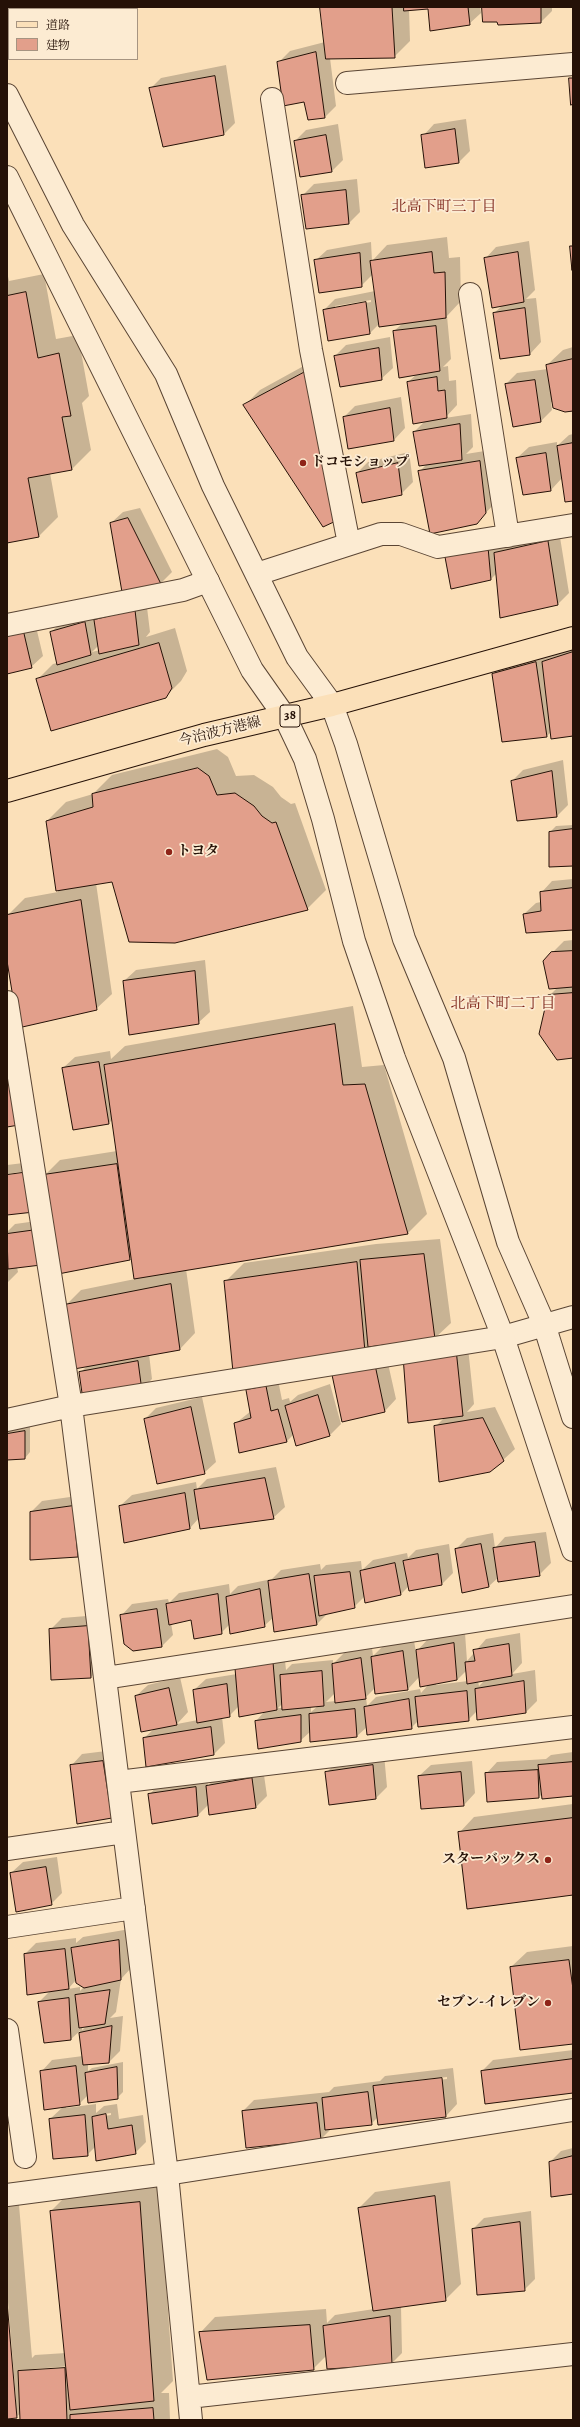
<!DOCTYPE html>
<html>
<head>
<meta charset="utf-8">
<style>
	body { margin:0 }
	#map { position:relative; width:580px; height:2427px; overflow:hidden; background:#fbe0b9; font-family:Alegreya,"Noto Serif JP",serif }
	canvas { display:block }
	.frame { position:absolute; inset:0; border:8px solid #251107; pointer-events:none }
	.legend { position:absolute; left:8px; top:8px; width:130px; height:52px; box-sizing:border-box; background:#fcebd2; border:1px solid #a69481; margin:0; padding:5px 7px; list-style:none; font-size:12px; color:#251107 }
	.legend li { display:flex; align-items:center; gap:8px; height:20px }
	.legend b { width:20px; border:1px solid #a69481 }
</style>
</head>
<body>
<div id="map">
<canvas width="580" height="2427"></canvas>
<div class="frame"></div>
<ul class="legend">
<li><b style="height:5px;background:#fbe0b9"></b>道路</li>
<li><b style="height:11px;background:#e29f8b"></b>建物</li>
</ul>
</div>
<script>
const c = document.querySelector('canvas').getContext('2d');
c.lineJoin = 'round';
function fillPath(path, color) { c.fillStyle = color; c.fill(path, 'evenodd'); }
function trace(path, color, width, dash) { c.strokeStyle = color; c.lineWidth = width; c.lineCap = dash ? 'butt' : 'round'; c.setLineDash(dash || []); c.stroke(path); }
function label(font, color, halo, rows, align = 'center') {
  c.font = font + ' Alegreya,"Noto Serif JP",serif'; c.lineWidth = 3.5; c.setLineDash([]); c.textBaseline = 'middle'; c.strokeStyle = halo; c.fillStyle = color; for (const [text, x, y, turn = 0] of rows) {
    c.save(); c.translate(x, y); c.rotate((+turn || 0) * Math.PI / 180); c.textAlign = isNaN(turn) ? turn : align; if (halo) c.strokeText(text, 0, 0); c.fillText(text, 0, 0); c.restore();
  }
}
const shadow = new Path2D(`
	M321,7h159l1,6 -12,11 -40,-16 -20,1 1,32 -16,16 -64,1 6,48 -11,11 -20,-17 -27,-37 12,-12 35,-9z
	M483,7h69v4l-11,11 -44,-1z
	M226,65l9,58 -11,11 -74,-45 11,-11z
	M466,119l4,32 -12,12 -35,-27 11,-12z
	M338,124l5,36 -11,11 -37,-30 11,-11z
	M357,179l3,33 -11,11 -47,-27 12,-12z
	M447,237l2,21 11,-1 1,44 -14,15 4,43 -8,8 5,-1 1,15 7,-1 1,25 -12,13 26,-4 2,33 -7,7 25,-4 6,51 -21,22 -57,-51 8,-8 -13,-32 11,-11 -17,-39 9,-8 -23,-43 9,-8 -24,1 -9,9 -46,-23 11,-11 40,-8 -2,-17 -12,12 -46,-25 12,-11 44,-8 1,19 15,-16zM371,300v2l-36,6v-2z
	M529,241l6,49 -9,9 10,-1 5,44 -11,12 -36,-41 9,-8 -18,-46 11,-12z
	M573,245v24l-2,-22z
	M7,272l2,9 35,-7 12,65 22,-4 11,61 -7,7 9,47 -19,19 -22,4 8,44 -19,19 -32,6z
	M390,337l3,31 -12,11 -46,-23 11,-11z
	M573,347v63l-22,-8 1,8 -11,11 -28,5 -7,-42 11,-11 31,-4 -1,-4 16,-15z
	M320,357l33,147 -16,15 -92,-114 15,-15z
	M401,397l4,31 -11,12 -50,-23 11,-11z
	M573,434v66l-11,-22 -11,12 -34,-32 12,-11 28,-5v4l12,-11z
	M409,452l4,30 -12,12 -44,-21 11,-11z
	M140,508l32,64 -11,11 -38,8 -12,-68 12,-11z
	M559,531l10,62 -11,11 -61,-31 -7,7 -44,-23z
	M146,599l4,33 -4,5 29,-9 12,43 -6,10 -16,16 -128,-17 16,-16 4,-1 -6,-31 12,-11 33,-10 1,8 10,-10zM140,609l-34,9v-2zM99,645l1,5 -8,2z
	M33,614l10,42 -12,11 -24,6v-53z
	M573,642v93l-22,-3 -4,4 -44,5 -10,-67 11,-11 43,-12 1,6 10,-11z
	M217,749l11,8 8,19 18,-1 19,12 8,10 10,7 4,-1 31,87 -19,19 -194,-28 -17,2 16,111 -16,15 -89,-54v-38l2,-3 16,-16 33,-6 -11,-71 19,-19 27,-8 19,-19z
	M563,760l5,45 -11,11 -45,-35 11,-11z
	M573,825v40l-23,-33 6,-6z
	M573,879v50l-49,-15 12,-11 5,-1v-9l11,-12z
	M573,940v117l-24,-61 9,-9 -6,-34 12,-12z
	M205,960l5,52 -12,11 -74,-42 12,-11z
	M353,1006l9,61 22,-2 43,149 -19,19 -222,36 9,64 -15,16 -31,5 3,25 -11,11 -61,-17 8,-8 -22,-60 15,-15 54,-11 -3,-22 -3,2 -79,-6 -33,14 1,5 -11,11v-51l8,-8 29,-4 -3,-17 -34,11v-38l27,-4v-2l-27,4v-9l33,-4 4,15 16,-16 57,-9 -4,-32 -4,4 -46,-55 12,-11 35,-6 1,8 14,-13z
	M26,1043l9,65 -28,18v-79z
	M440,1239l11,84 -16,15 -64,7 -6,6 -140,-69 19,-19 132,-19z
	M467,1338l7,66 -7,8 28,-5 20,42 -12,11 -68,-33 9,-9 -35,4z
	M385,1350l11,49 -11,12 -42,10z
	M277,1375l5,25 7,-2 1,4 8,-7 32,-11 11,40 -11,11 -36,-1 -7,7 -51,-18 15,-12 -4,-20 11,-12z
	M202,1397l14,65 -12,11 -59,-54 11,-11z
	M30,1426v26l-5,6 -18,1v-30z
	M276,1467l9,40 -12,11h-74l-9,10 -70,-22 12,-11 64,-13 1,7 10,-10z
	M84,1495l5,50 -11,11 -47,-44 11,-11z
	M546,1532l5,31 -12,12 -40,2 -10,9 -33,-37 11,-11 26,-5 2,15 10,-11z
	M449,1544l4,29 -11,11 -33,2 -8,8 -35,8 -1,-6 -11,11 -26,6 -11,11 -43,-7 -10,9 -34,-2 -9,9 -29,-14 -21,4 2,12 -11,11 -41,-30 11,-12 36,-5 1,4 10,-10 50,-9 1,10 8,-8 34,-7 9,-9 39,-6 1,6 5,-5 35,-4 1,9 11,-10 34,-7 1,5 8,-8z
	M99,1615l3,51 -11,11 -41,-47 12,-12z
	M465,1633l2,28 19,-22 34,-6 2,30 -10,11 23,-4 2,31 -11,11 -49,-1 -9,9 -50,1 -7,7 -44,-1 -10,9 -46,5v-10l-11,10 -44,-20 9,-10 -26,-5 -10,10 -7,1 3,26 -11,11 -70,-16 10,-9 -18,-33 12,-11 32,-8 8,35 -11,12 21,-4 -4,-30 12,-11 31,-5 47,-23 2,19 6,-6 41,-4v4l11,-11 28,-5 1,8 10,-10 31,-5 2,11 12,-13zM467,1670l1,11 -32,4v-2l21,-3zM420,1676l9,8 -8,9 -1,-4 -44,8 -9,9 -1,-9 9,-9 33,1zM486,1679l-7,7 -1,-5zM335,1693l1,8 -10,1zM283,1703v5h-5zM319,1705l-8,7v-6z
	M114,1750l-3,67 -40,-51 11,-12z
	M573,1752v43l-31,-1 -3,3 -53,-23 11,-12 49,-3 5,-4z
	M384,1754l3,33 -11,11 -50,-25 12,-12z
	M472,1761l3,32 -11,12 -45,-29 12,-11z
	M263,1768l4,28 -11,11 -47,-3 -11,11 -49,-20 11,-12 47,-6 1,9 10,-11z
	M573,1804v90l-114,-61 15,-16z
	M57,1857l5,36 -11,11 -40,-31 12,-11z
	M130,1929l2,38 -11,12 -5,33 -6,6 13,-2 -3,35 -11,11 -21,2v7l4,-3 31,-6v30l-6,6 -29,-3 -9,9 -13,2v2l30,-4v9l8,-7 13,-2 2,15 24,-4 3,27 -11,11 -39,-7 -9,9 -37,-36 14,-13 -23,-34 11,-12 31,-4 -3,-25 -9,8 -26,3 -6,-40 12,-12 -26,-36 11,-11 40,-5v5l7,-6zM76,1980l8,7 -4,4v-4l-12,2zM82,2026h5l-5,4zM111,2113v2l-7,1v-2z
	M573,1946v97l-62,-76 16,-15z
	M573,2050v42l-91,-21 11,-11z
	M453,2068l4,36 -11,12 -68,1 -7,7 -39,4 -11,11 -78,-28 11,-11 75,-8 5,-5 46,-6 5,-5zM447,2077v2l-62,7v-2z
	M573,2148v45l-23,-31 11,-11z
	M450,2181l11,103 -16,16 -44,6 1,47 -11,11 -64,-9 -14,14 -113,-36 15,-16 111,-8 1,14 8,-8 39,-6 -15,-101 16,-16z
	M159,2184l14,197 -12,12h8l1,27h-149v-7l-5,4 -9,1v-104l7,87h2l-9,-111v-96l11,-1 14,165 3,-3 31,-2 -15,-142 19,-19zM70,2366v2l-36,3v-2z
	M531,2211l4,68 -11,11 -51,-61 11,-11z`);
const building = new Path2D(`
	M320,7h72l3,51 -69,1z
	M404,7h64l2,18 -40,6 -2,-22 -24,2z
	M482,7h59v16l-43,2 -1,-3h-14z
	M316,52l9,66 -17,2 -4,-18 -21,4 -6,-44z
	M215,76l9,59 -61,12 -14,-59z
	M569,78h4v26l-2,1z
	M455,129l4,34 -34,5 -4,-33z
	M326,135l6,37 -32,5 -6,-36z
	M346,190l3,34 -43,5 -5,-34z
	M570,246h3l-1,24z
	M432,252l2,21 11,-1 1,46 -67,9 -9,-66z
	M518,252l6,50 -32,6 -8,-50z
	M360,253l2,34 -43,6 -5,-33z
	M26,292l12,66 21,-5 12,63 -9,1 10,53 -44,8 11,59 -32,6v-247z
	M366,302l4,32 -42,7 -5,-31z
	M525,308l5,47 -30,4 -7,-46z
	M436,326l4,45 -41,7 -6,-47z
	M379,348l3,32 -42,7 -6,-31z
	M573,359v52l-8,1 -12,-4 -7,-43z
	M305,372l33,148 -15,7 -80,-122z
	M437,377l1,14 7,-1 2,28 -34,6 -6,-42z
	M535,380l6,42 -28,5 -8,-43z
	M390,408l4,33 -46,8 -5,-32z
	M460,424l2,36 -43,6 -6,-34z
	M573,443v58l-8,1 -8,-56z
	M546,453l5,38 -28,4 -7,-37z
	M480,461l6,52 -9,11 -47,10 -12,-63z
	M398,463l4,32 -40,8 -6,-30z
	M128,518l33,66 -39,8 -12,-69z
	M548,541l10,64 -58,13 -6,-65z
	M488,547l3,33 -40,9 -6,-32z
	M135,610l4,35 -40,9 -5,-34z
	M85,622l6,33 -34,10 -7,-33z
	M22,625l10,43 -25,6v-45z
	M159,643l13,45 -6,10 -115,33 -15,-52z
	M573,652v84l-22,3 -9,-77z
	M536,662l11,75 -45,5 -10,-68z
	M198,768l11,8 8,19 18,-2 19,13 8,10 10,7 4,-1 32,88 -133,33 -46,-1 -17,-60 -56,9 -10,-70 47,-14 -1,-13z
	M552,771l5,46 -40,4 -6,-40z
	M573,829v37l-24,1v-35z
	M573,888v42l-47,3 -3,-19 18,-3 -1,-19z
	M81,900l16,110 -79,18 -11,-67v-46z
	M573,951v36l-24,2 -6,-28 8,-9z
	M195,971l4,53 -70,11 -6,-54z
	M573,993v65l-16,2 -18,-26 9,-39z
	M335,1024l8,61 22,-1 43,150 -274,45 -30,-214z
	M7,1059l12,66 -12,2z
	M99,1062l10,62 -36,6 -11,-62z
	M117,1164l13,96 -77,15 -10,-100z
	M29,1172l5,40 -27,3v-40z
	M36,1230l5,35 -33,4 -1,-35z
	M424,1254l11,85 -67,8 -8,-87z
	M357,1262l8,90 -132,20 -9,-91z
	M171,1284l9,66 -106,19 -10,-64z
	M456,1349l7,67 -55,7 -5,-67z
	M374,1360l11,52 -43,10 -11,-52z
	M138,1361l4,30 -59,9 -4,-28z
	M266,1386l5,25 7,-2 9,33 -48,11 -5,-30 17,-5 -5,-28z
	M318,1395l12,41 -34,10 -11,-40z
	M191,1407l14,67 -48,10 -13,-65z
	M483,1418l21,43 -14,11 -51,10 -5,-56z
	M25,1431v28l-18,1v-26z
	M265,1478l9,41 -74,10 -6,-39z
	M185,1493l5,36 -66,14 -5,-37z
	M73,1506l5,51 -48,3v-48z
	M535,1542l5,34 -42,6 -5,-34z
	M481,1544l8,43 -27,6 -7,-44z
	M438,1554l4,31 -33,6 -6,-30z
	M395,1563l6,32 -36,8 -5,-32z
	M350,1572l5,36 -36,8 -5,-40z
	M309,1574l8,51 -43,7 -6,-51z
	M260,1589l5,38 -35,7 -4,-37z
	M218,1594l4,40 -28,5 -3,-19 -22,5 -3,-21z
	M157,1609l5,38 -29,4 -9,-7 -4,-29z
	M88,1626l3,52 -40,2 -2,-51z
	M454,1643l3,37 -37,7 -4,-37z
	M509,1644l3,32 -45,8 -2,-22 10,-1 -2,-11z
	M403,1651l5,39 -33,4 -4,-37z
	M361,1658l5,41 -31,4 -3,-39z
	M273,1662l4,48 -38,7 -4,-49z
	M322,1671l2,35 -42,4 -2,-35z
	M524,1681l2,32 -49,7 -2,-31z
	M227,1684l3,33 -33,6 -4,-33z
	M169,1688l8,37 -36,7 -6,-36z
	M467,1691l2,30 -51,6 -3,-30z
	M409,1699l3,30 -45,6 -3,-28z
	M355,1709l2,28 -47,5 -1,-28z
	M301,1715v27l-43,7 -3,-28z
	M211,1727l3,28 -68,12 -3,-29z
	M103,1761l9,57 -35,6 -7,-59z
	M573,1762v34l-31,3 -4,-34z
	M373,1765l3,34 -47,6 -4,-33z
	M538,1770l1,28 -52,4 -2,-29z
	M461,1772l3,34 -43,3 -3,-33z
	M252,1778l4,30 -47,7 -3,-29z
	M196,1787l2,29 -46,8 -4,-30z
	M573,1818v77l-106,14 -9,-77z
	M46,1867l6,38 -36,7 -6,-39z
	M119,1940l2,40 -37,8 -8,-5 -5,-35z
	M65,1949l4,40 -42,6 -3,-41z
	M569,1960l4,29v55l-53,6 -10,-83z
	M110,1990l-5,34 -26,4 -4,-33z
	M69,1998l2,42 -27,3 -6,-41z
	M112,2026l-3,37 -26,2 -4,-32z
	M573,2059v34l-88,11 -4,-33z
	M76,2066l4,39 -36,5 -4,-39z
	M117,2067l1,32 -30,4 -3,-30z
	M442,2078l4,39 -68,8 -5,-39z
	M368,2092l4,33 -47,5 -3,-32z
	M317,2103l4,37 -75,8 -4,-37z
	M106,2114l2,15 24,-4 4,29 -40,7 -4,-44z
	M85,2115l3,41 -35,3 -4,-40z
	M573,2156v38l-22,3 -2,-35z
	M435,2196l11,105 -73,10 -15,-103z
	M140,2202l14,199 -84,9 -20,-199z
	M520,2222l5,69 -48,4 -5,-66z
	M7,2302l10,116 -10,1z
	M390,2316l2,49 -65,4 -4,-43z
	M310,2325l4,45 -107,10 -8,-48z
	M65,2368l2,52h-47l-2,-49z
	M153,2408l1,12h-84v-5z`);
const minor = new Path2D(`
	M347,83l226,-19
	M272,99l39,251 38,194
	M470,294l38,242
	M257,574l124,-40h20l37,13 135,-22
	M7,625l176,-35 25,-9
	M7,1002l64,404 96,768 24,246
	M7,1420l64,-14 432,-69 70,-20
	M105,1678l468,-72
	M118,1782l455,-55
	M7,1849l117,-17
	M7,1927l127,-19
	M7,2030l18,127
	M7,2195l160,-21 406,-64
	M189,2397l384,-43`);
const tertiary = new Path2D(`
	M7,95l66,130 93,149 47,112 84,171 35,48 14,39 58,195 50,119 54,184 36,82 29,93
	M7,177l245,493 33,47 20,42 18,60 31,122 40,117 109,279 70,213`);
const primary = new Path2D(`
	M7,791l197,-56 128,-30 241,-67`);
const markers = [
	[303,463,4,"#8f2418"],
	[169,852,4,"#8f2418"],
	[548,1860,4,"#8f2418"],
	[548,2003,4,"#8f2418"]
];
const shields = [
	[290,716,20]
];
const shieldNames = [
	["38",290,716]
];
const poiNames = [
	["ドコモショップ",311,463],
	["トヨタ",177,852],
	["スターバックス",540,1860,"right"],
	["セブン-イレブン",540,2003,"right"]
];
const streetNames = [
	["今治波方港線",220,732,-14]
];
const neighbourhoodNames = [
	["北高下町三丁目",444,207],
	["北高下町二丁目",503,1004]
];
fillPath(shadow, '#0003');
fillPath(building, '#e29f8b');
trace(building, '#251107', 1);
trace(minor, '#5a4534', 24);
trace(tertiary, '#5a4534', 24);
trace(primary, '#251107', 24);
trace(minor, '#fcebd2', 22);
trace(tertiary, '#fcebd2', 22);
trace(primary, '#fbe0b9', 22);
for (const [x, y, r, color] of markers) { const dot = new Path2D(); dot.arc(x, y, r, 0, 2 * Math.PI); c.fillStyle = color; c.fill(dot); trace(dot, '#fcebd2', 1.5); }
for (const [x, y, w] of shields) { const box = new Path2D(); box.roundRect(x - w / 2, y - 11, w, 22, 3); c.fillStyle = '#fcebd2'; c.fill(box); trace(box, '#251107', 1); }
label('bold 13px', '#251107', null, shieldNames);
label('bold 14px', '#251107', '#fcebd2', poiNames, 'left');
label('14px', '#251107', '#fcebd2', streetNames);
label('15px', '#7a1f14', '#fcebd2', neighbourhoodNames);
</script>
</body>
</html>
